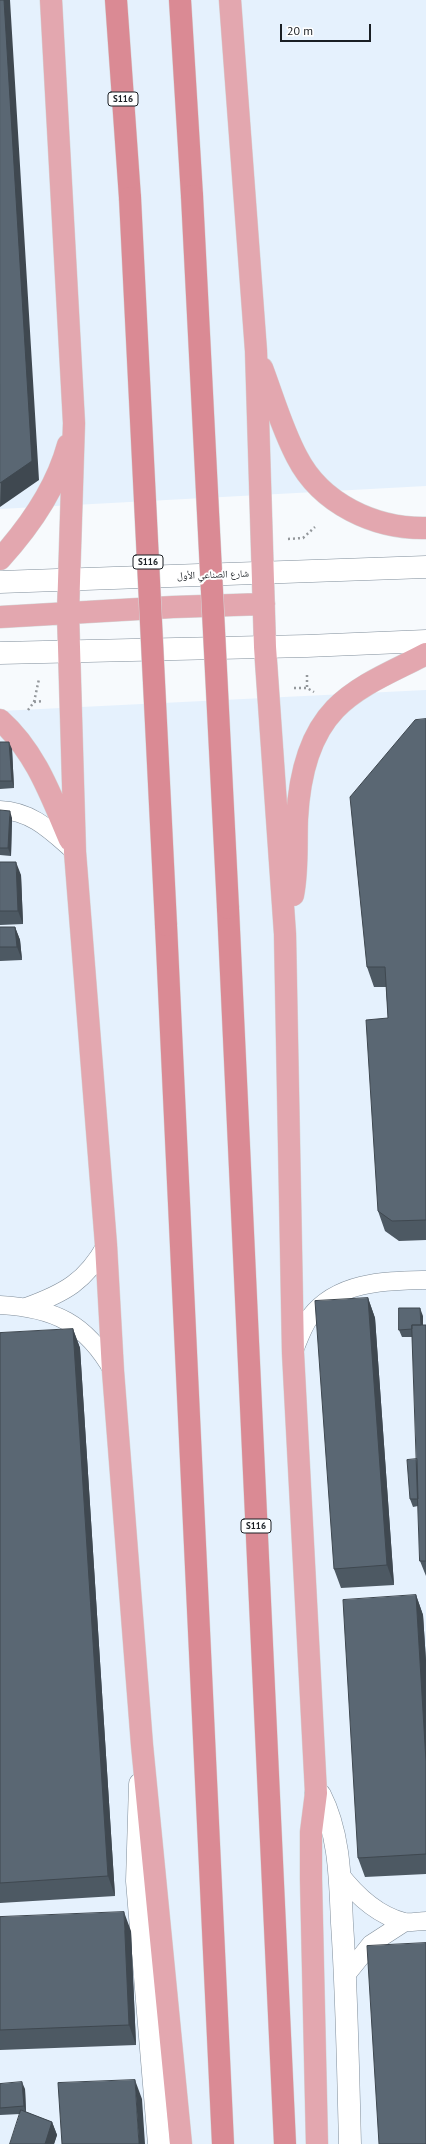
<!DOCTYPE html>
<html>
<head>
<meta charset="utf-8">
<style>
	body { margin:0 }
	#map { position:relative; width:426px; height:2144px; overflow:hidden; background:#f7fafd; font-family:"PT Sans",sans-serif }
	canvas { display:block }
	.scale { position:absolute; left:280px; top:24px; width:91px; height:18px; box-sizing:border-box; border:2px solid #1a1f24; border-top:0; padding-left:5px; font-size:12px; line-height:14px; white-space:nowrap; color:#1a1f24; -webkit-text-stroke:3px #fff; paint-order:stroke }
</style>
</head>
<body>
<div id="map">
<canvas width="426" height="2144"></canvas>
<div class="scale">20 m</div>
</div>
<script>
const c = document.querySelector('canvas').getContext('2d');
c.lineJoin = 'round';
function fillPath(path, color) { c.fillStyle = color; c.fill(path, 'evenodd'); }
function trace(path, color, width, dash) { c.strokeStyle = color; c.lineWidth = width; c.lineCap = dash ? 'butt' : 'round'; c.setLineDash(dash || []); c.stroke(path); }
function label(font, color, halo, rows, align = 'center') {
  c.font = font + ' "PT Sans","Noto Naskh Arabic",sans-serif'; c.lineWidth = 4; c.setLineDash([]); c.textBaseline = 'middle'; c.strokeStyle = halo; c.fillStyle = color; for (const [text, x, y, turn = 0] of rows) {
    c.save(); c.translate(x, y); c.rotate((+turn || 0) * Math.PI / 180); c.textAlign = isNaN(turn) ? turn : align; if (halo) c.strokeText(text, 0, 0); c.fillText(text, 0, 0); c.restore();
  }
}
const built = new Path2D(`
	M0,0h426v486l-426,23z
	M426,690v1454h-426v-1433z`);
const path = new Path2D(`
	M288,539l15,-1 12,-11
	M307,675v13
	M294,688h13l7,4
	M34,702l9,-1
	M28,710l6,-8 5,-23`);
const service = new Path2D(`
	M0,810c32,1 51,21 74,41
	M0,1305c54,3 86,18 113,66
	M26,1307c39,-14 60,-26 80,-62
	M293,1353c5,-12 10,-27 17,-36 28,-36 75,-36 116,-37
	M339,1873c16,21 38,42 65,49 6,1 15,-1 22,-1
	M346,1975l25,-31 34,-22`);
const minor = new Path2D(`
	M140,1784l-3,97 22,263
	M316,1793l4,2c20,39 20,85 22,128 5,73 6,147 8,221`);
const secondary = new Path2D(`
	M0,582l426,-15
	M0,653l307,-7 119,-5`);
const primary = new Path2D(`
	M51,0l23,423 -6,190 7,239 31,393 7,126 29,374 39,399
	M230,0l26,351 9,296 20,287 8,419 23,440 -5,39v47l6,265
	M262,368c11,29 20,61 35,89 24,47 78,72 129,71
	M0,559c30,-33 56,-70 68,-114
	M0,617l173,-10 91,-3
	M0,720c36,32 51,76 70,120
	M293,895c5,-25 3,-51 4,-76 2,-38 10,-81 38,-110 24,-25 61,-39 91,-55`);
const trunk = new Path2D(`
	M116,0l14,198
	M180,0l12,196
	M228,908l57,1236
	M166,925l57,1219`);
const trunkBridge = new Path2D(`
	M192,196l36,712
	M130,198l36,727`);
const wall = new Path2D(`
	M426,719v521l-27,1 -14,-10 -7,-20 10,-193 -2,-31h-12l-7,-20z
	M0,742l12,7 2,39 -14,1z
	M0,810l12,8 -1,38 -11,-1z
	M0,862l21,13 2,49 -23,1z
	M0,927h15l5,13 2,20 -22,1z
	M368,1298l7,20 19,267 -53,3 -7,-19z
	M423,1316v9h3v251l-6,-15 -2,-55 -5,1 -3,-8 7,-40 -5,-122h-10l-3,-7z
	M73,1329l7,19 35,548 -115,7v-570z
	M416,1595l7,20 3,46v213l-61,3 -7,-19z
	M0,1917l131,14 5,114 -136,5z
	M0,2084l25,5 1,23 26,10 5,13 -3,9h-44l10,-30 -20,1z`);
const shadedWall = new Path2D(`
	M4,0h6l29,480 -39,27z
	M9,742l3,7 2,39 -2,-7z
	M10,811l2,7 -1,38 -3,-8z
	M16,862l5,13 2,49 -5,-13z
	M15,927l5,13 2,20 -5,-13z
	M368,1298l7,20 19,267 -7,-20z
	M420,1308l3,8v21l-2,-8z
	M73,1329l7,19 35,548 -7,-20z
	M416,1595l7,20 3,46v100z
	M124,1912l7,19 5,114 -7,-20z
	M135,2080l7,19 3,45h-6z
	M22,2082l3,7 1,24 -2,-7z
	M52,2122l5,13 -3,9h-9z`);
const building = new Path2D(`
	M0,0h4l28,461 -32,22z
	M426,719v501l-34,1 -14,-10 -12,-191 22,-2 -3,-51h-18l-17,-170 65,-77z
	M0,742h9l3,39h-12z
	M0,810l10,1 -2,37h-8z
	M0,862h16l2,49h-18z
	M0,927h15l2,20h-17z
	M368,1298l19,267 -53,4 -19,-268z
	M399,1308h21l1,17h-9v4l-13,1z
	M412,1325h14v236h-6z
	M73,1329l35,547 -108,7v-550z
	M417,1459l1,40h-8l-3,-39z
	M416,1595l10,166v93l-68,4 -15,-258z
	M124,1912l5,113 -129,5v-113z
	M426,1943v201h-47l-12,-198z
	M135,2080l4,64h-77l-4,-61z
	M22,2082l2,24 -24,2v-24z
	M21,2110l31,12 -7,22h-35z`);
const shields = [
	[123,99,30],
	[148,562,30],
	[256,1526,30]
];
const shieldNames = [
	["S116",123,99],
	["S116",148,562],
	["S116",256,1526]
];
const streetNames = [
	["شارع الصناعي الأول",213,575,-2]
];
fillPath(built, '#e5f1fd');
trace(service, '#808e9b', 19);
trace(minor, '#808e9b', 23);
trace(secondary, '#808e9b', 23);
trace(primary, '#d6d7d8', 23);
trace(trunk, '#d6d7d8', 23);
trace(path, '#94989c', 2.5, [2, 3]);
trace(service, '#fff', 18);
trace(minor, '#fff', 22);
trace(secondary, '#fff', 22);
trace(primary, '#e3a7af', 22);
trace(trunk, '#da8a94', 22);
trace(trunkBridge, '#d6d7d8', 23, []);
trace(trunkBridge, '#da8a94', 22);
fillPath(wall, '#4d5963');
fillPath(shadedWall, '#3f4850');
fillPath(building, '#5a6773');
trace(building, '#3f4850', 1);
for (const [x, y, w] of shields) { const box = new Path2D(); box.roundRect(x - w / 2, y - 7, w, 14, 3); c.fillStyle = '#fff'; c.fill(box); trace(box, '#1a1f24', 1); }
label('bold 9px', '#1a1f24', null, shieldNames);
label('10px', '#1a1f24', '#fff', streetNames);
</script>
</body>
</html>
